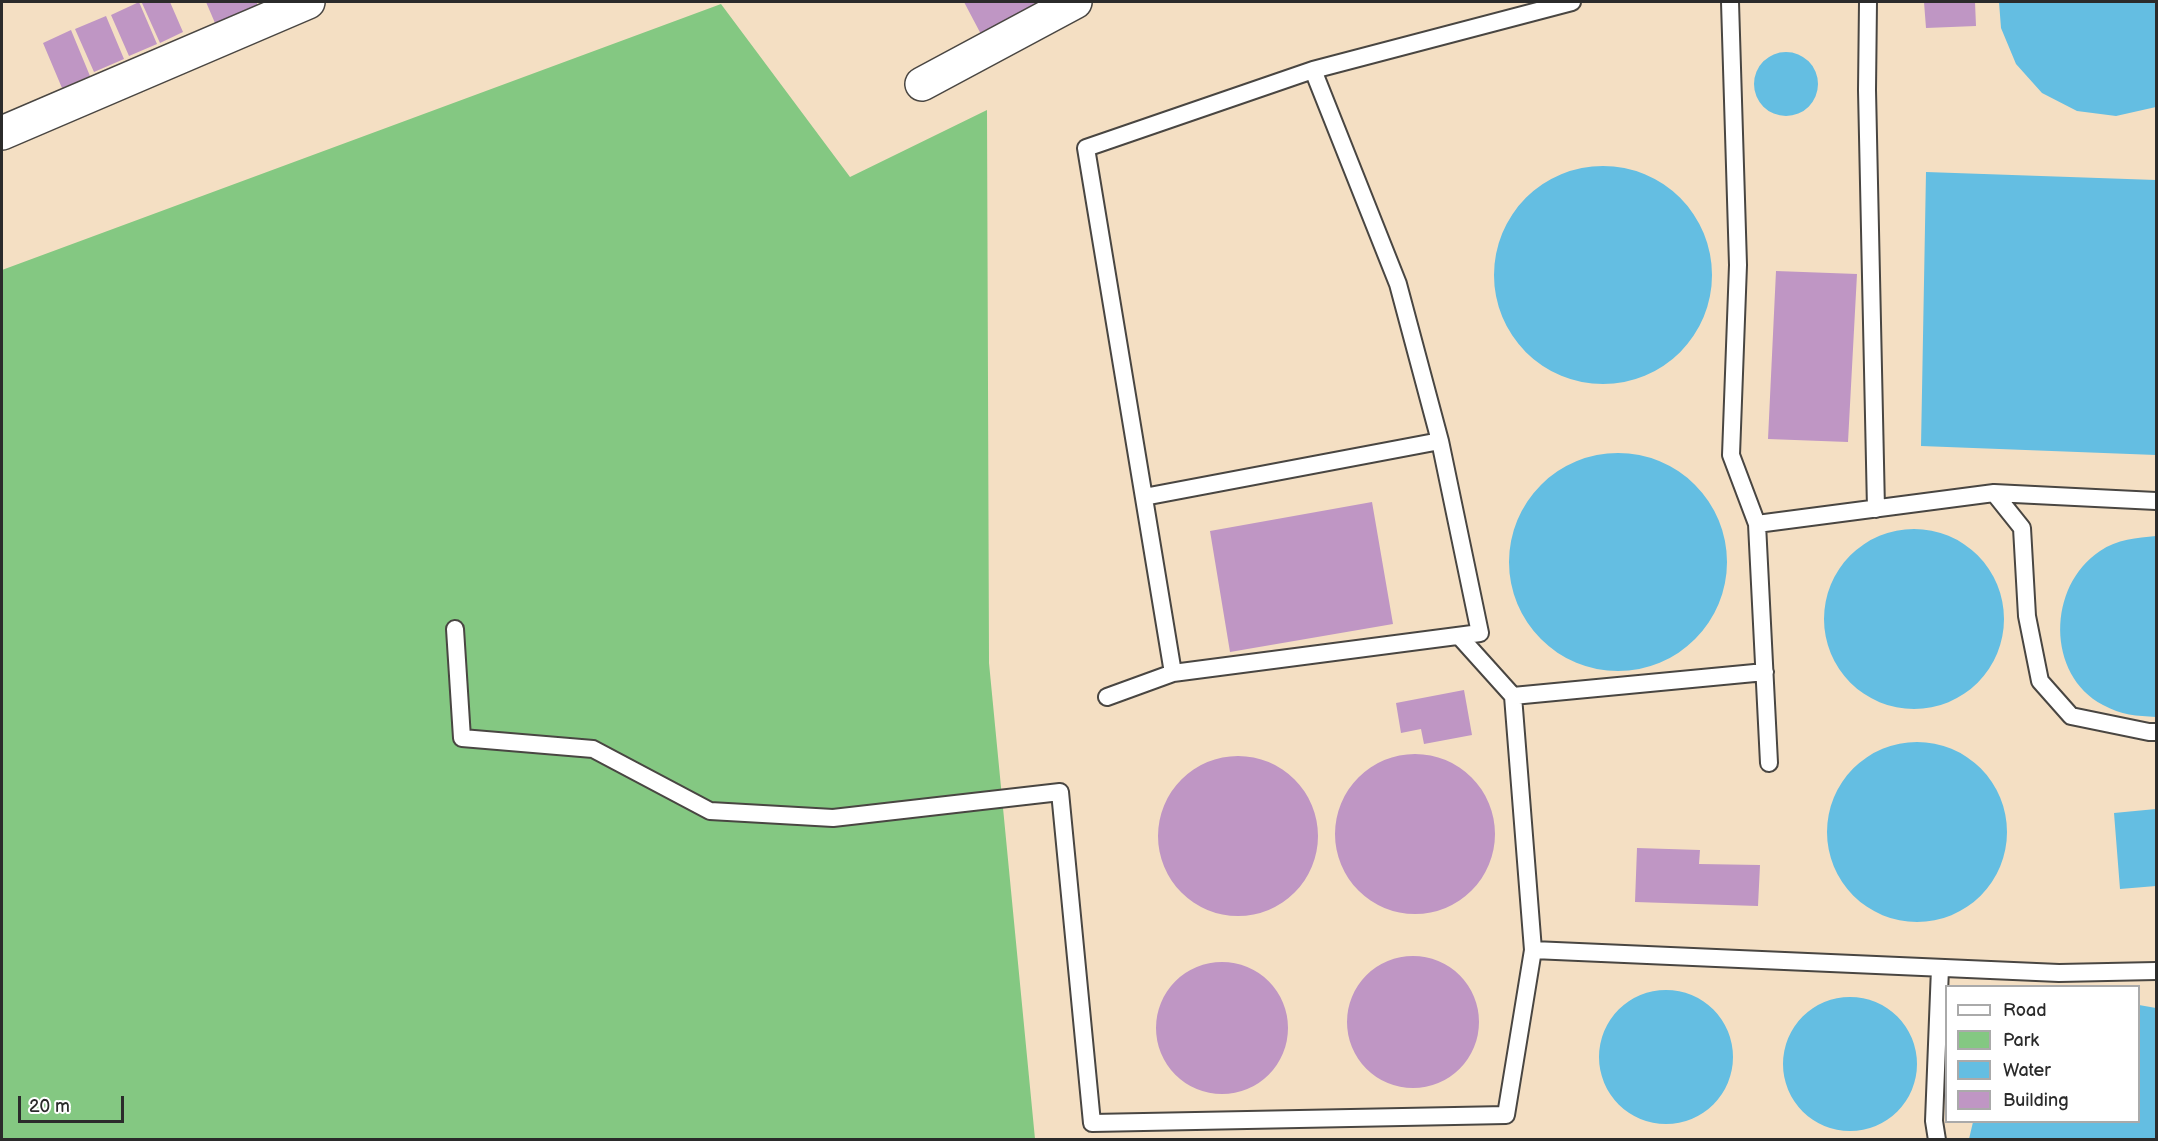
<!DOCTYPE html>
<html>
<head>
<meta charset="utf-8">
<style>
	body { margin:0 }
	#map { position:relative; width:2158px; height:1141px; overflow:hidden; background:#f4dfc3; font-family:"Balsamiq Sans",sans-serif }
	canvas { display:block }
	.frame { position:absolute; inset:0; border:3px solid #2b2b2b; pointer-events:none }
	.legend { position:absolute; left:1945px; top:985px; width:195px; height:138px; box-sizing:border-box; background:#fff; border:2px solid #aaa; margin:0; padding:8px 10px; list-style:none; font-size:18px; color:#2b2b2b }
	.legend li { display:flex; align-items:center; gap:12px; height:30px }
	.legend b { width:30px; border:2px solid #aaa }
	.scale { position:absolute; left:18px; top:1096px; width:106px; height:27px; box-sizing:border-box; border:3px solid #2b2b2b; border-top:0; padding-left:8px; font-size:18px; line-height:21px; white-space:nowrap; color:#2b2b2b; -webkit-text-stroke:4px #fff; paint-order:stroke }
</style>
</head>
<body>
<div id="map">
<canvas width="2158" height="1141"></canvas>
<div class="frame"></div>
<ul class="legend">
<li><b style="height:8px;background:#fff"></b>Road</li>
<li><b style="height:16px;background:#84c882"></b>Park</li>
<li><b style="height:16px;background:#64bee2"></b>Water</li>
<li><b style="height:16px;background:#bf96c4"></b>Building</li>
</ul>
<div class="scale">20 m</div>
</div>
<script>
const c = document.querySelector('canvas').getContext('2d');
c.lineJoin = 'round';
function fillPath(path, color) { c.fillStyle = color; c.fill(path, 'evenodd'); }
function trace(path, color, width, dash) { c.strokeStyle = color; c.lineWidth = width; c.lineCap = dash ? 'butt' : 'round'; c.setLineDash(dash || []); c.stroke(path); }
const green = new Path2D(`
	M721,4l129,173 137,-67 2,553 46,476 -1033,1v-870z`);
const water = new Path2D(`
	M1999,2h157v105l-40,9 -39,-5 -35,-18 -26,-29 -15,-36z
	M1754 84a32 32 0 1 1 64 0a32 32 0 1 1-64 0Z
	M1494 275a109 109 0 1 1 218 0a109 109 0 1 1-218 0Z
	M1926,172l230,8v275l-235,-9z
	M1509 562a109 109 0 1 1 218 0a109 109 0 1 1-218 0Z
	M1824 619a90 90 0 1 1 180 0a90 90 0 1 1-180 0Z
	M2156,536v181c-19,-1 -35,-2 -53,-12 -57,-30 -56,-119 -3,-154 17,-12 37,-13 56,-15z
	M1827 832a90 90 0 1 1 180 0a90 90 0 1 1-180 0Z
	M2156,809v77l-36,3 -6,-76z
	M1599 1057a67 67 0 1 1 134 0a67 67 0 1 1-134 0Z
	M1783 1064a67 67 0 1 1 134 0a67 67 0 1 1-134 0Z
	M2139,1005l17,3v131h-187l4,-17h165z`);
const building = new Path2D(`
	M139,2l18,42 -28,12 -18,-41z
	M147,2h23l13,30 -23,11 -18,-40z
	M206,2h50l2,3 -43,18z
	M964,2h73l3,6 -57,30z
	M1924,2h51l1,24 -50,2z
	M106,16l18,43 -30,13 -19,-43z
	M71,30l19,46 -28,12 -19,-45z
	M1776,271l81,3 -9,168 -80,-3z
	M1372,502l21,122 -163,28 -20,-121z
	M1464,690l8,45 -48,9 -3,-15 -20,4 -5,-30z
	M1335 834a80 80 0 1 1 160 0a80 80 0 1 1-160 0Z
	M1158 836a80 80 0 1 1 160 0a80 80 0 1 1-160 0Z
	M1637,848l63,2 -1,14 61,1 -2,41 -123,-4z
	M1347 1022a66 66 0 1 1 132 0a66 66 0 1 1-132 0Z
	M1156 1028a66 66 0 1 1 132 0a66 66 0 1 1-132 0Z`);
const service = new Path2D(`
	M1730,2l8,263 -7,190 26,69 12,239
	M1868,2l-1,88 9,419
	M1313,70l259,-68
	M1994,493l162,8
	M1144,497l296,-56
	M1757,524l237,-31 28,35 5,88 13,65 31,35 78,16h7
	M455,629l7,109 131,11 117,62 123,7 227,-26 32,331 414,-8 27,-165 -20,-254
	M1459,636l54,60 252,-24
	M1107,697l66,-24 307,-40 -40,-192 -42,-157 -85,-214 -227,78 87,525
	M1533,950l526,23 97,-2
	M1937,1140l-3,-19 6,-153`);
const minor = new Path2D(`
	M922,84l153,-82
	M2,133l306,-131`);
fillPath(green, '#84c882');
fillPath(water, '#64bee2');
fillPath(building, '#bf96c4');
trace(service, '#494642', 20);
trace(minor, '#494642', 36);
trace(service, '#fff', 16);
trace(minor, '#fff', 33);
</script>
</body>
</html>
